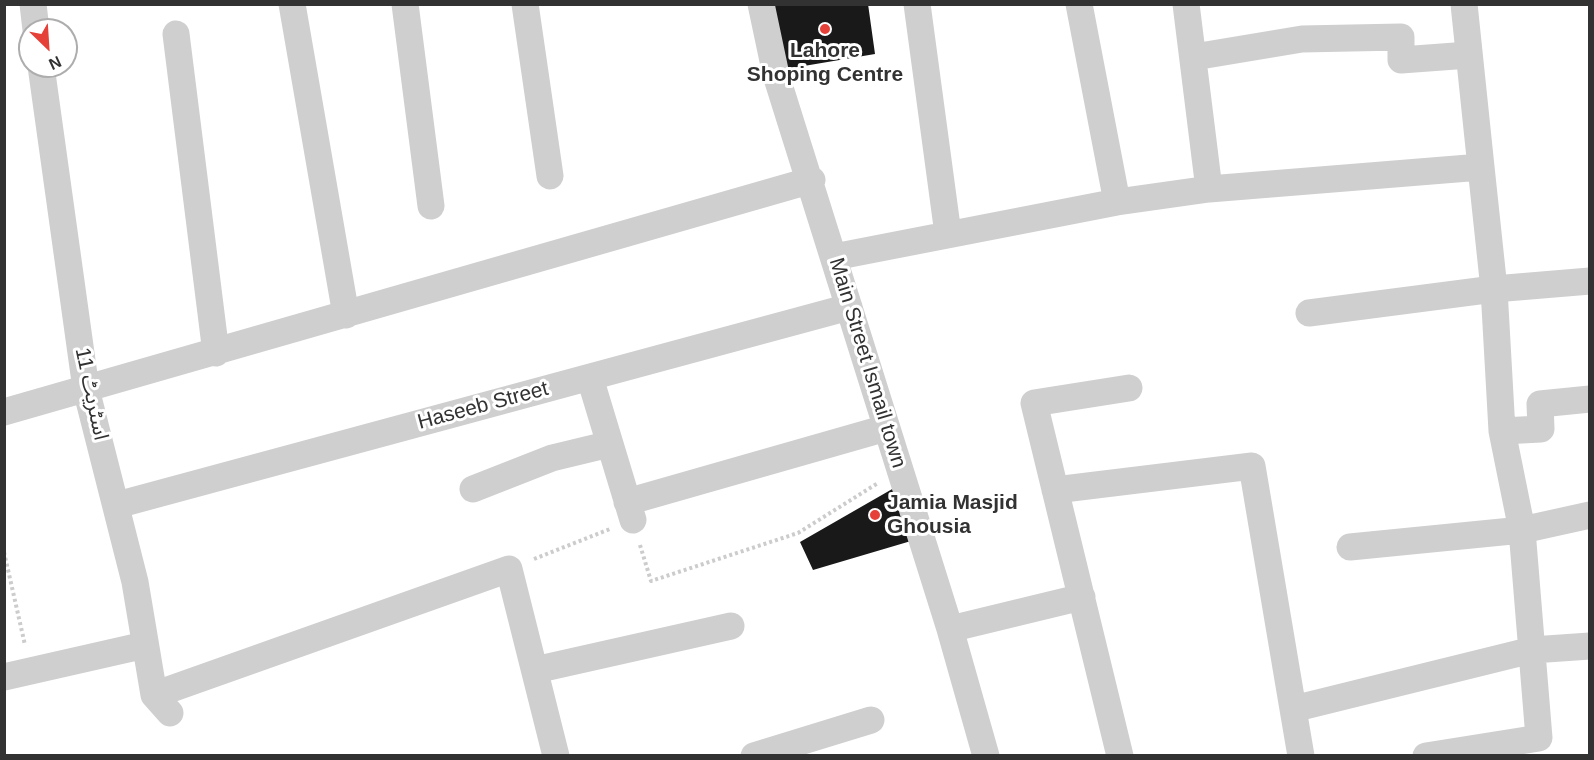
<!DOCTYPE html>
<html>
<head>
<meta charset="utf-8">
<style>
	body { margin:0 }
	#map { position:relative; width:1594px; height:760px; overflow:hidden; background:#fff; font-family:Helvetica,sans-serif }
	canvas { display:block }
	.frame { position:absolute; inset:0; border:6px solid #323232; pointer-events:none }
	.north { position:absolute; left:18px; top:18px; width:60px; height:60px; box-sizing:border-box; background:#fff; border:2px solid #adadad; border-radius:50%; rotate:155deg; font-size:16px; font-weight:700; line-height:24px; text-align:center; color:#323232 }
	.north::after { content:''; display:block; margin:auto; width:21px; height:27px; background:#e54138; clip-path:polygon(50% 0,100% 100%,50% 72%,0 100%) }
</style>
</head>
<body>
<div id="map">
<canvas width="1594" height="760"></canvas>
<div class="frame"></div>
<div class="north">N</div>
</div>
<script>
const c = document.querySelector('canvas').getContext('2d');
c.lineJoin = 'round';
function fillPath(path, color) { c.fillStyle = color; c.fill(path, 'evenodd'); }
function trace(path, color, width, dash) { c.strokeStyle = color; c.lineWidth = width; c.lineCap = dash ? 'butt' : 'round'; c.setLineDash(dash || []); c.stroke(path); }
function label(font, color, halo, rows, align = 'center') {
  c.font = font + ' Helvetica,"Noto Sans Arabic",sans-serif'; c.lineWidth = 6; c.setLineDash([]); c.textBaseline = 'middle'; c.strokeStyle = halo; c.fillStyle = color; for (const [text, x, y, turn = 0] of rows) {
    c.save(); c.translate(x, y); c.rotate((+turn || 0) * Math.PI / 180); c.textAlign = isNaN(turn) ? turn : align; if (halo) c.strokeText(text, 0, 0); c.fillText(text, 0, 0); c.restore();
  }
}
const building = new Path2D(`
	M774,4h94l7,50 -89,15z
	M894,488l17,53 -98,29 -13,-28z`);
const path = new Path2D(`
	M640,545l11,36 147,-48 80,-50
	M4,552l21,93
	M534,559l76,-30`);
const street = new Path2D(`
	M33,4l3,26
	M292,4l54,311
	M405,4l26,202
	M525,4l25,172
	M761,4l15,71 174,554 36,127
	M917,4l31,230
	M1079,4l38,198
	M176,34l40,319
	M1194,57l108,-18 99,-2v23l68,-5
	M41,66l45,323 49,193 19,113 16,18
	M1209,189l272,-22 -17,-163
	M834,257l283,-55 92,-13 -23,-185
	M1309,313l185,-24 96,-8
	M590,378l43,142
	M4,412l808,-232
	M1502,431l39,-2 -1,-25 50,-5
	M473,489l79,-31 58,-14
	M1055,490l197,-24 41,243
	M627,502l259,-74
	M117,505l732,-198
	M1350,547l172,-17 68,-15
	M950,629l132,-32
	M535,670l196,-44
	M4,677l141,-32
	M154,695l355,-126 47,187
	M754,756l117,-36
	M1120,756l-86,-353 95,-15
	M1301,756l-8,-47 239,-59 58,-4
	M1426,756l113,-18 -17,-208 -20,-99 -8,-142 -13,-122`);
const markers = [
	[825,29,6,"#e54138"],
	[875,515,6,"#e54138"]
];
const poiNames = [
	["Lahore",825,51],
	["Shoping Centre",825,75],
	["Jamia Masjid",887,503,"left"],
	["Ghousia",887,527,"left"]
];
const streetNames = [
	["Main Street Ismail town",867,363,73],
	["اسٹریٹ 11",91,394,78],
	["Haseeb Street",483,406,-15]
];
fillPath(building, '#191919');
trace(path, '#ccc', 4, [3, 3]);
trace(street, '#cfcfcf', 27);
for (const [x, y, r, color] of markers) { const dot = new Path2D(); dot.arc(x, y, r, 0, 2 * Math.PI); c.fillStyle = color; c.fill(dot); trace(dot, '#fff', 2); }
label('bold 21px', '#323232', '#fff', poiNames);
label('21px', '#323232', '#fff', streetNames);
</script>
</body>
</html>
